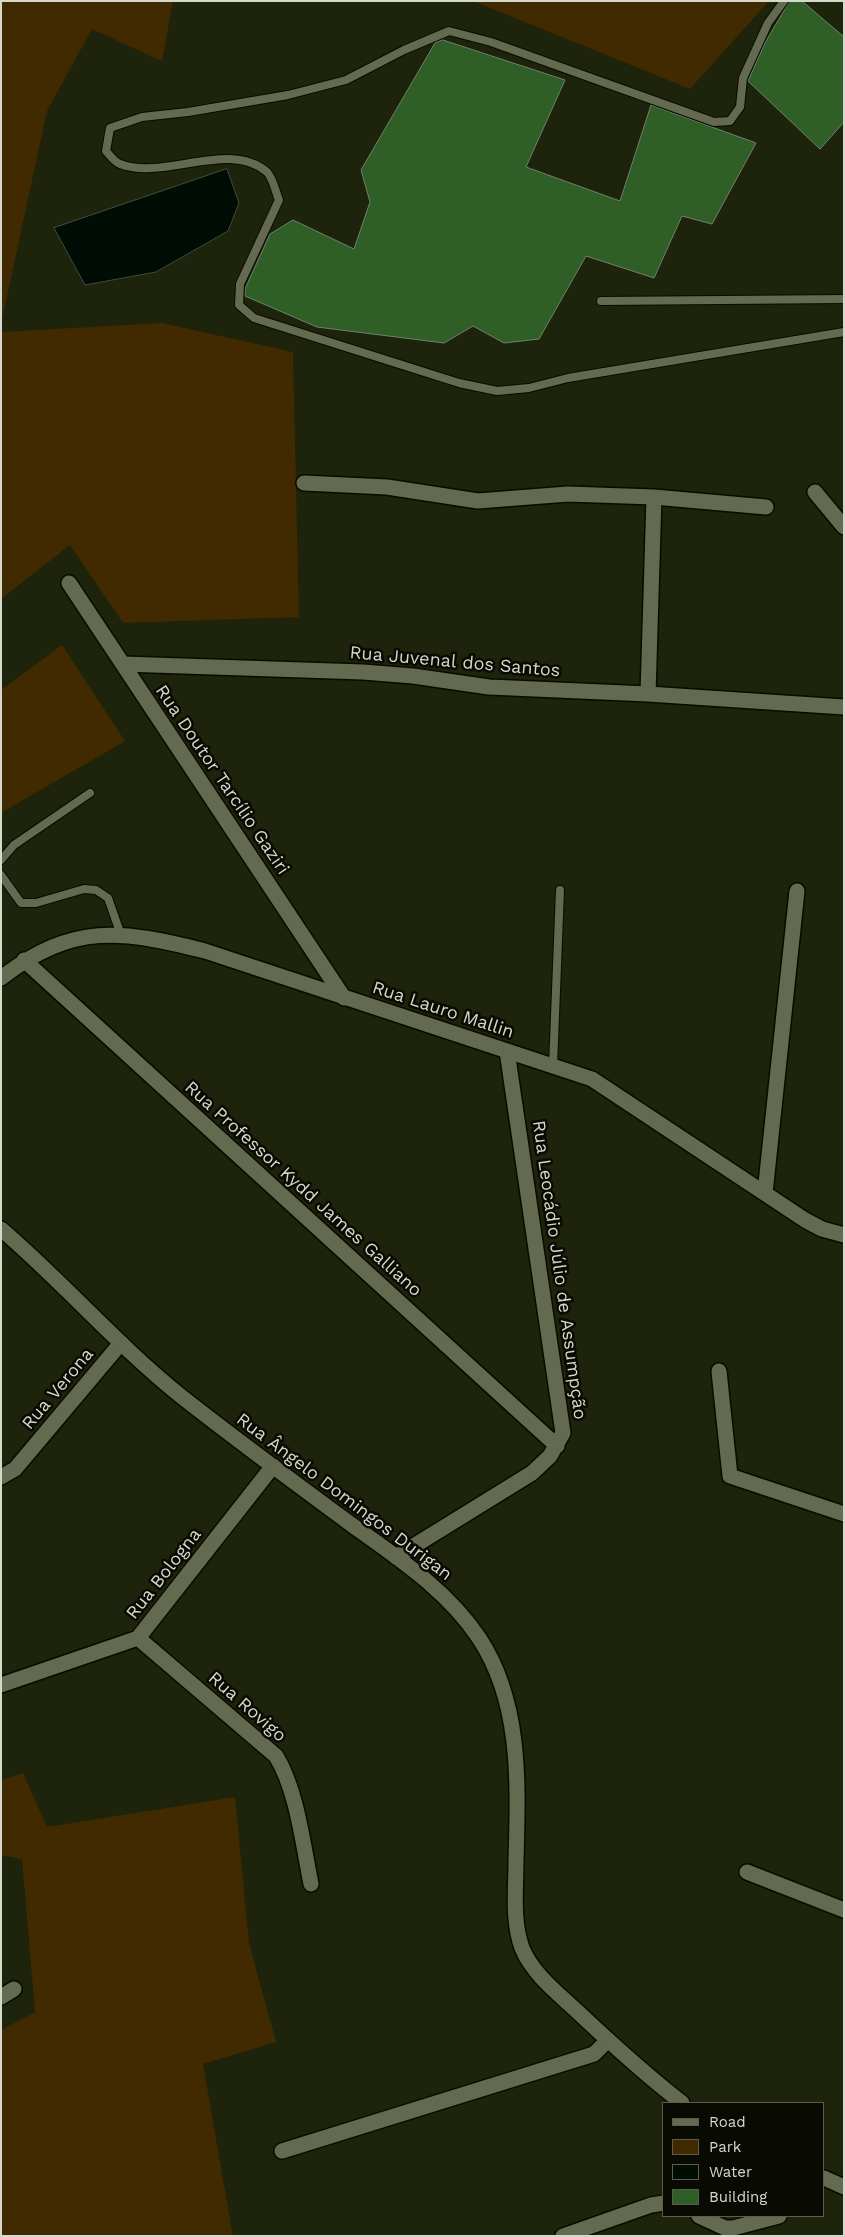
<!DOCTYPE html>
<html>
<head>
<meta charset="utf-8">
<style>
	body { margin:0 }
	#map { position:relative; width:845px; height:2237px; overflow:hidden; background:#1e230b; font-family:"Work Sans",sans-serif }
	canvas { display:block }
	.frame { position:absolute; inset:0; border:2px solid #d5d9cb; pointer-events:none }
	.legend { position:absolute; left:662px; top:2102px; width:162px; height:115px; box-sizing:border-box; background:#090b03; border:1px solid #5b5d53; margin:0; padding:6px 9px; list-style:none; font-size:15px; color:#d5d9cb }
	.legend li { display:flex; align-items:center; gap:10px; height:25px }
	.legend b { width:25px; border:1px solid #5b5d53 }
</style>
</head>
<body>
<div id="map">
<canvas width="845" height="2237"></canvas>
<div class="frame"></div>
<ul class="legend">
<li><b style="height:6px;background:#636a4f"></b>Road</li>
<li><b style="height:14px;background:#412900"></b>Park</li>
<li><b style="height:14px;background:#000d04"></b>Water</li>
<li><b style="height:14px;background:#305e27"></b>Building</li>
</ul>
</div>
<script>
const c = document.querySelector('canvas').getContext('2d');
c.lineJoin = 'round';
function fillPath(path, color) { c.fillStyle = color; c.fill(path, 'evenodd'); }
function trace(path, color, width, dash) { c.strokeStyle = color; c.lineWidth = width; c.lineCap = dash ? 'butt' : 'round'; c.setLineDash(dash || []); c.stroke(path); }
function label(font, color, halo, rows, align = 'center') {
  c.font = font + ' "Work Sans",sans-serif'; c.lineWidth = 5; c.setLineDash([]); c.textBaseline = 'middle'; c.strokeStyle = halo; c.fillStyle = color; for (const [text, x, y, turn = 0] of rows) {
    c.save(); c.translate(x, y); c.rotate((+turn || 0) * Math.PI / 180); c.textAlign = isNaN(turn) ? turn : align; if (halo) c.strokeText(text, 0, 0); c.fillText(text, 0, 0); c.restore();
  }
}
const green = new Path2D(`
	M1,1h172l-11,60 -70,-32 -45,82 -46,213z
	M473,1h296l-79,88z
	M162,323l131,29 6,265 -176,6 -53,-78 -69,54v-267z
	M62,645l63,96 -124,72v-123z
	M23,1773l24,54 188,-30 14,146 27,99 -73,22 30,172h-232v-206l34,-18 -13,-153 -21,-4v-75z`);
const water = new Path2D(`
	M227,169l12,34 -11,28 -72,41 -71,13 -31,-57z`);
const building = new Path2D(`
	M790,1h12l42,36v85l-24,27 -72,-68 17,-38z
	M443,40l122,40 -39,87 94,34 31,-96 105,38 -44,81 -30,-8 -28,62 -68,-22 -47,83 -35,4 -31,-17 -29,17 -127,-16 -72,-31v-7l25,-55 23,-14 61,29 16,-47 -9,-32 74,-127z`);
const service = new Path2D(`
	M784,1l-16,22 -25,55 -3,29 -10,14 -16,1 -223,-80 -42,-11 -45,19 -58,30 -58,15 -100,17 -46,5 -32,11 -4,23c4,4 8,11 14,13 44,17 109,-25 147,8 6,6 9,21 12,28l-39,84 -1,21 15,13 205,65 38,8 32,-3 39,-10 276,-46
	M601,301l243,-2
	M1,860l13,-15 76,-52
	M1,875l20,28h15l48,-14 12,1 12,8 13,37
	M553,1066l7,-176`);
const minor = new Path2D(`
	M304,483l83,4 91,14 90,-7 86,3 112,10
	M815,492l29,35
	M69,583l275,415
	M123,664l240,8 50,4 76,11 159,7 196,13
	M648,694l6,-197
	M24,960l533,486
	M1,978c73,-56 120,-48 204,-27l387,128 213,141 17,9 22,6
	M765,1193l32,-302
	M719,1371l11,105 114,38
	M1,1477l14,-8 106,-126
	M396,1557l136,-84 18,-17 13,-23 -56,-382
	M138,1638l138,118c21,34 27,89 35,128
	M1,1685l137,-47 135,-172
	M747,1872l97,38
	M1,1997l13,-8
	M282,2151l312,-97 14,-14
	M699,2216l26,12h8l46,-12
	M563,2236l88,-31 13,-2`);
const tertiary = new Path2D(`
	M1,1229c63,54 117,117 181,168 56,44 113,86 170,128 46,33 95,65 127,113 43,65 39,147 37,222 0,29 -4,60 6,88 11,27 37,46 58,66 33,31 66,61 102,89
	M824,2178l20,9`);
const streetNames = [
	["Rua Juvenal dos Santos",455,662,5],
	["Rua Doutor Tarcílio Gaziri",222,780,56],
	["Rua Lauro Mallin",443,1010,18],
	["Rua Professor Kydd James Galliano",303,1189,42],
	["Rua Leocádio Júlio de Assumpção",559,1270,82],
	["Rua Verona",58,1389,-50],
	["Rua Ângelo Domingos Durigan",344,1497,37],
	["Rua Bologna",164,1574,-52],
	["Rua Rovigo",247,1707,41]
];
fillPath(green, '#412900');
fillPath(water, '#000d04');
trace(water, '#404a40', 1);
fillPath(building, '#305e27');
trace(building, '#6f826b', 1);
trace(service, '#080c00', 10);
trace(minor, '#080c00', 18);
trace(tertiary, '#080c00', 18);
trace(service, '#636a4f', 8);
trace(minor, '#636a4f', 15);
trace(tertiary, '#636a4f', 15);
label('18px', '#d5d9cb', '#090b03', streetNames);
</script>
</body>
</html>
